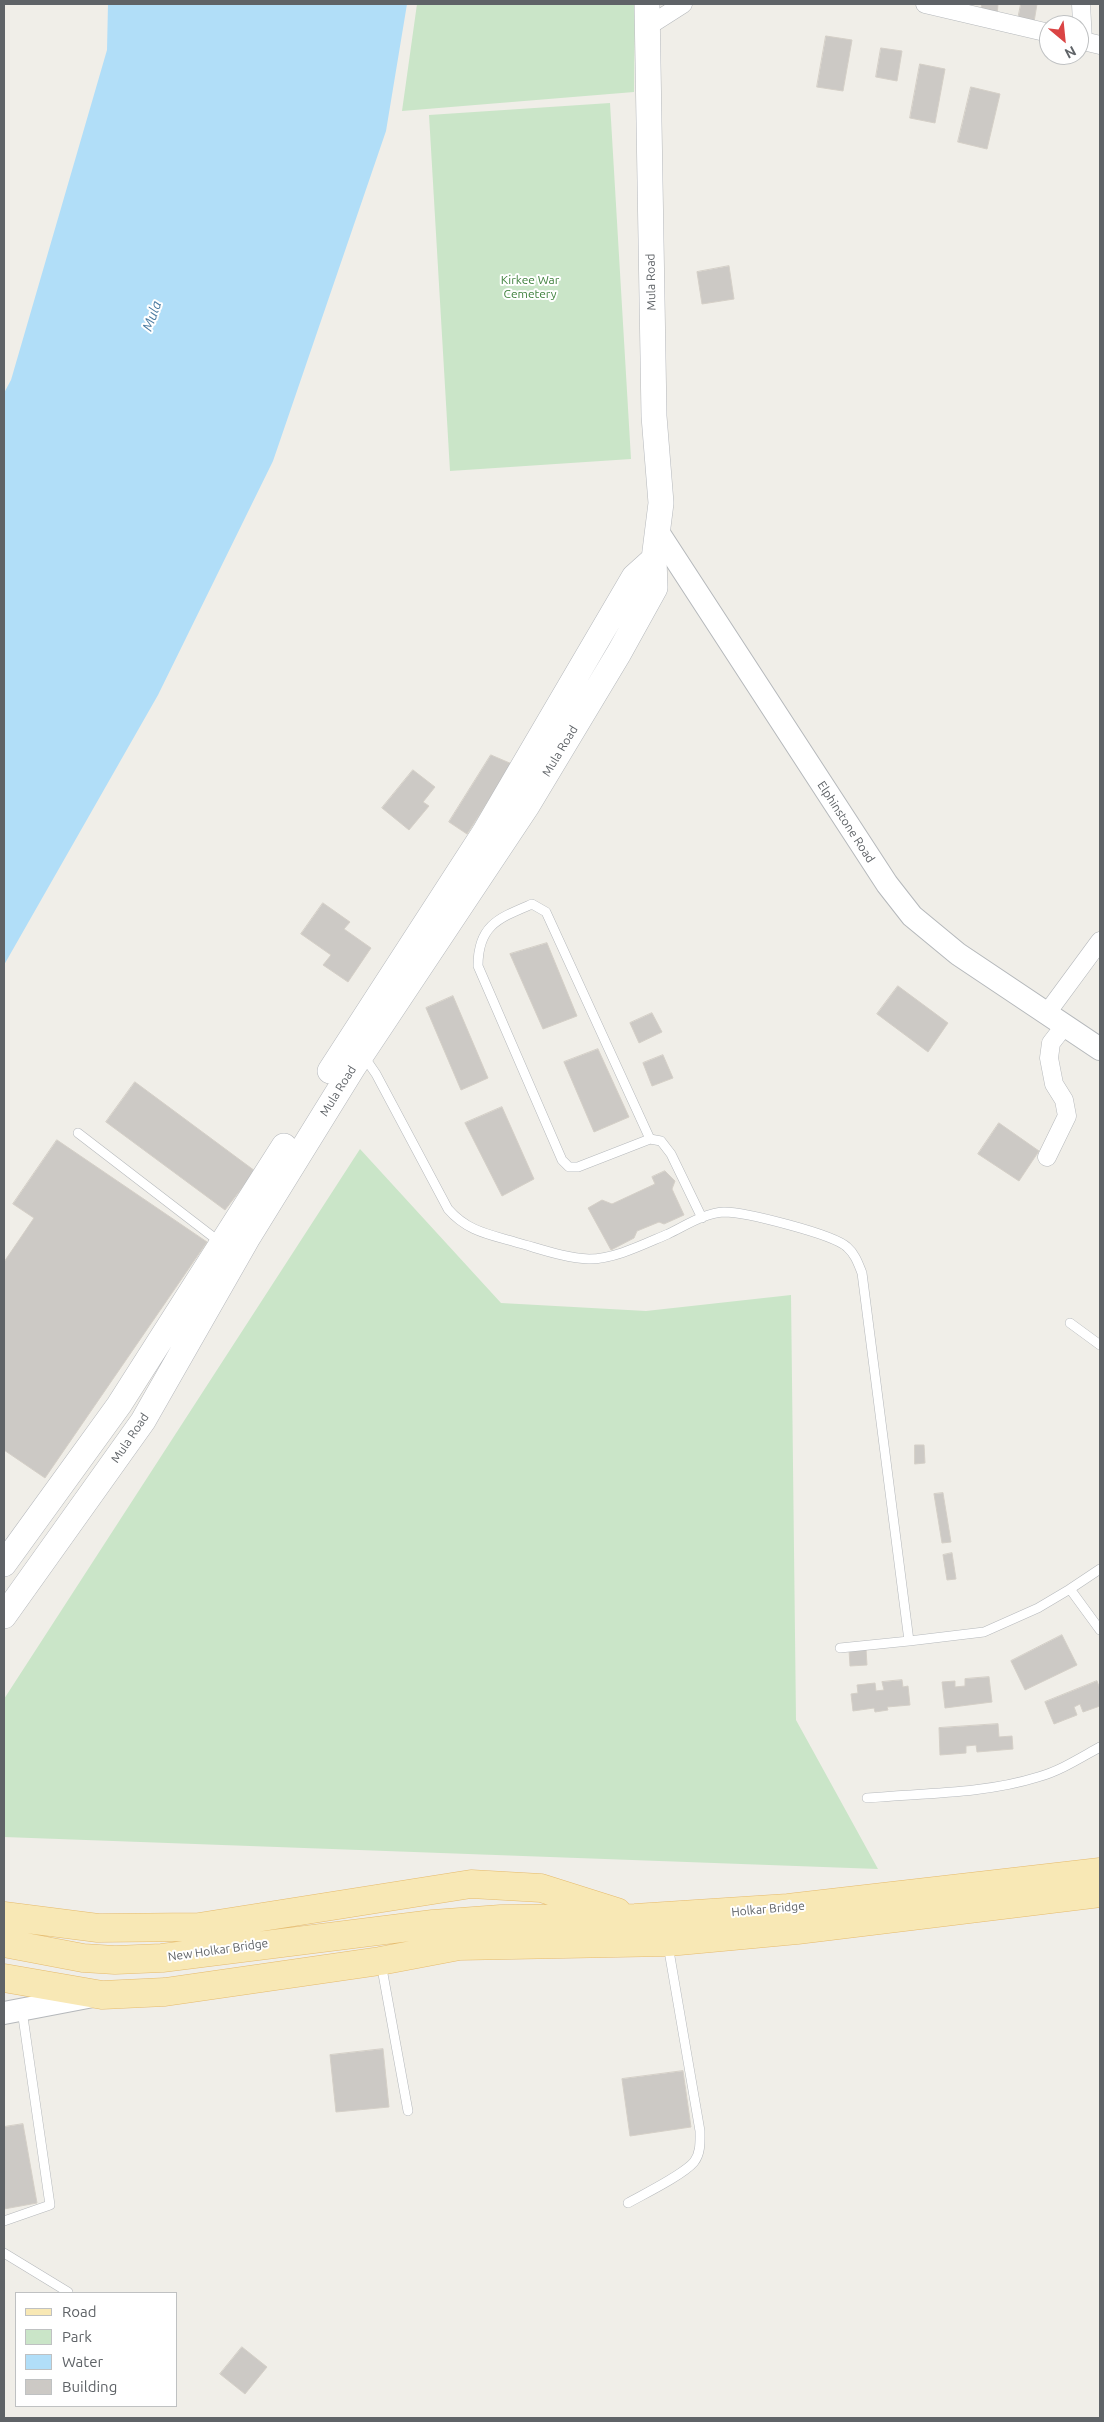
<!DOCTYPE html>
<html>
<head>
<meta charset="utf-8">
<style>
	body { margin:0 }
	#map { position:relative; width:1104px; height:2422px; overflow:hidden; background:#f0eee8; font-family:Ubuntu,sans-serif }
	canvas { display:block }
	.frame { position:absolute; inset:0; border:5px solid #5f6367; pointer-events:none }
	.legend { position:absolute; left:15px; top:2292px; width:162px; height:115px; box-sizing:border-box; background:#fff; border:1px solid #bfc1c2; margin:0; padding:6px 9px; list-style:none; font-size:15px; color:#5f6367 }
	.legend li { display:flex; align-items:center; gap:10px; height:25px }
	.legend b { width:25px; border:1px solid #bfc1c2 }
	.north { position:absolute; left:1039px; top:15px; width:50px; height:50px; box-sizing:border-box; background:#fff; border:1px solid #bfc1c2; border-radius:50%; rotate:152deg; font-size:14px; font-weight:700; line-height:20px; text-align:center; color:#5f6367 }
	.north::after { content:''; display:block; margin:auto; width:18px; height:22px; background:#da4444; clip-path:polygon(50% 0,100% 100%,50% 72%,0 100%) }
</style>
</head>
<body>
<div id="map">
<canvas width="1104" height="2422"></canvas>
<div class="frame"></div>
<ul class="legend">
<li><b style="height:6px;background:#f8e8b5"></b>Road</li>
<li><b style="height:14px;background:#cae5c8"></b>Park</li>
<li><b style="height:14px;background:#b1def8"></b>Water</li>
<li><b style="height:14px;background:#ccc9c5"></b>Building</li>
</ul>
<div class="north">N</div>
</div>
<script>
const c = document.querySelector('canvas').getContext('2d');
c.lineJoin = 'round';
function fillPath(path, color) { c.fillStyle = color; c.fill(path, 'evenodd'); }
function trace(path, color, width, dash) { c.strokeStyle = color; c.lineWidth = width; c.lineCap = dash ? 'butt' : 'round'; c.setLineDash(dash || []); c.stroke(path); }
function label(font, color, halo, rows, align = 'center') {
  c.font = font + ' Ubuntu,sans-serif'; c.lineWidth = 4; c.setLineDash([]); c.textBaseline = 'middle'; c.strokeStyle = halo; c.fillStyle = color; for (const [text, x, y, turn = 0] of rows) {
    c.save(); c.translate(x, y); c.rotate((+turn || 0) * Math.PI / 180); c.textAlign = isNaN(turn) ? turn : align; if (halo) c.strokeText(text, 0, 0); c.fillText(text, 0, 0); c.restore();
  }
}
const green = new Path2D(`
	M417,4h218l-1,88 -232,19z
	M610,103l21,356 -181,12 -21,-356z
	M360,1149l141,154 145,8 145,-16 5,425 82,149 -874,-32v-138z`);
const water = new Path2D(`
	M108,4h299l-21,127 -113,330 -115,234 -154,270v-572l7,-13 96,-330z`);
const building = new Path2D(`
	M982,4h16l-1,13 -16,-2z
	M1021,4h16l-3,18 -16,-3z
	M826,36l26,4 -9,51 -26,-4z
	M881,48l21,3 -5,30 -21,-4z
	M920,64l25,5 -10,54 -25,-5z
	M971,87l29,7 -13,55 -29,-7z
	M729,266l5,33 -32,5 -5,-32z
	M491,755l21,9 -45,70 -18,-12z
	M413,770l22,17 -12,15 6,4 -20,24 -27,-22z
	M323,903l27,19 -6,7 27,19 -23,34 -25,-17 8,-10 -30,-21z
	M547,943l30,73 -34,13 -33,-75z
	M898,986l50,37 -20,29 -51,-38z
	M453,996l35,82 -27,12 -35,-82z
	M652,1013l10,19 -23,11 -9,-20z
	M598,1049l31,68 -35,15 -30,-70z
	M663,1055l10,23 -21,8 -9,-23z
	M135,1082l120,89 -30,39 -119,-88z
	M502,1107l32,72 -32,17 -37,-73z
	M999,1123l40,28 -20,30 -41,-27z
	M57,1140l150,102 -162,236 -41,-28v-188l30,-44 -21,-14z
	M665,1171l10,10 -3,8 12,26 -20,9 -5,-2 -22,9 -3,7 -23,12 -23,-42 14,-8 10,4 43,-20 -3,-7z
	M915,1445h9l1,18 -10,1z
	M943,1493l8,49 -9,1 -8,-49z
	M952,1553l4,26 -9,1 -4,-25z
	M1062,1635l15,30 -52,25 -14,-29z
	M866,1649l1,16 -17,1 -1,-16z
	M989,1677l3,25 -47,6 -3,-26 13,-1v6l10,-1v-7z
	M902,1680l1,7 5,-1 2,19 -23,2 1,3 -13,2 -1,-4 -21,3 -2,-17 7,-1 -1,-8 18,-2 1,8 8,-1 -2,-8z
	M1097,1681l3,8v17l-17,6 -3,-8 -6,3 3,8 -23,9 -9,-22z
	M998,1724l1,13 13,-1 1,13 -36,3 -1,-7 -10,1v7l-26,2 -1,-27z
	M383,2049l6,58 -53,5 -6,-57z
	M683,2071l8,56 -61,9 -8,-57z
	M23,2124l14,79 -33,6v-82z
	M242,2347l25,20 -22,27 -25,-20z`);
const service = new Path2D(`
	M363,1055l13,19 72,135c19,22 40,25 67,33 23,6 49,16 74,17 26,0 55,-15 79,-25 17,-8 36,-21 56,-22 21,0 109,22 123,35 8,7 11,16 15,26l47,368 75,-9 54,-24 32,-19
	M78,1133l143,110
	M650,1139l-104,-227 -14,-8c-33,14 -54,21 -54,62l84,194 7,7h9l72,-28 11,2 10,13 31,64
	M1070,1323l30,22
	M1100,1569l-30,20 30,41
	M840,1648l69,-7
	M867,1798c56,-5 117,-4 171,-21 22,-6 42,-19 62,-30
	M381,1963l27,148
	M628,2203c16,-9 55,-28 66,-41 7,-9 6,-21 6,-31l-32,-186
	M4,2221l46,-16 -28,-195
	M4,2253l64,39`);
const minor = new Path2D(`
	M925,4l124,29
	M1081,4l2,37
	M647,27l36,-23
	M1079,40l21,5
	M1047,1013l53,-72
	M1047,1157l20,-41 -3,-16 -10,-16 -5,-26 2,-15 14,-18`);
const tertiary = new Path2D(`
	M658,532l229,352 25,32 46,38 142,95
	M4,2013l89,-17`);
const secondary = new Path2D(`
	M330,1071l154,-238 150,-256 20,-18
	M4,1564l115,-159 165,-259
	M4,1616l139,-195 104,-182 107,-173 173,-260 92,-153 36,-65 -1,-29 7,-56 -7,-87 -7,-412`);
const primary = new Path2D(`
	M4,1916l94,12 101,-1 272,-43 70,4 76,24
	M4,1943l79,15 32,2 47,-2 271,-34 68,-5 134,-1 153,-10 312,-36
	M4,1978l98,17 63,-3 215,-31 79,-15 209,-4 129,-12 303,-37`);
const parkNames = [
	["Kirkee War",530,280],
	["Cemetery",530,294]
];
const streetNames = [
	["Mula Road",651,282,-91],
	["Mula Road",560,751,-59],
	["Elphinstone Road",846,822,57],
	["Mula Road",338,1091,-58],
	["Mula Road",130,1438,-56],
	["Holkar Bridge",768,1909,-5],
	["New Holkar Bridge",218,1950,-8]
];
const waterNames = [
	["Mula",152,316,-70]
];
fillPath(green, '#cae5c8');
fillPath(water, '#b1def8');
fillPath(building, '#ccc9c5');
trace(building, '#d4cfc7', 1);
trace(service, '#b5b8bb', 10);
trace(minor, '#b5b8bb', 19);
trace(tertiary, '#b5b8bb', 24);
trace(secondary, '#b4b7bb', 26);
trace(primary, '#e5ba6c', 29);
trace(service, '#fff', 9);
trace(minor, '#fff', 18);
trace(tertiary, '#fff', 22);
trace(secondary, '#fff', 25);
trace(primary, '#f8e8b5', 28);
label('12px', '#3f803d', '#fff', parkNames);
label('12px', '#5f6367', '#fff', streetNames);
label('italic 14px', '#4a7ba1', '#fff', waterNames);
</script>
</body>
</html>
